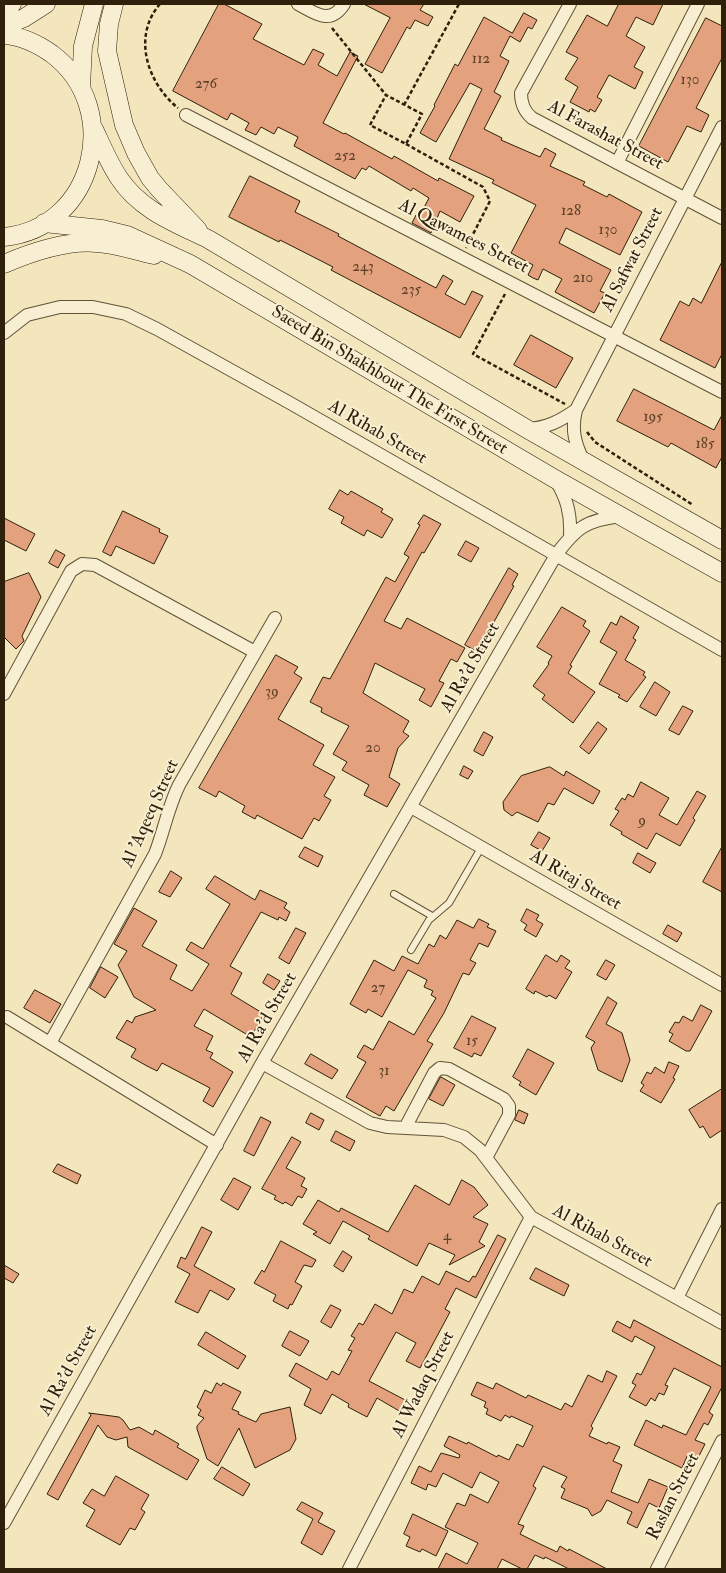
<!DOCTYPE html>
<html>
<head>
<meta charset="utf-8">
<style>
	body { margin:0 }
	#map { position:relative; width:726px; height:1573px; overflow:hidden; background:#f4e6bc; font-family:"IM FELL Double Pica",serif }
	canvas { display:block }
	.frame { position:absolute; inset:0; border:5px solid #2e200a; pointer-events:none }
</style>
</head>
<body>
<div id="map">
<canvas width="726" height="1573"></canvas>
<div class="frame"></div>
</div>
<script>
const c = document.querySelector('canvas').getContext('2d');
c.lineJoin = 'round';
function fillPath(path, color) { c.fillStyle = color; c.fill(path, 'evenodd'); }
function trace(path, color, width, dash) { c.strokeStyle = color; c.lineWidth = width; c.lineCap = dash ? 'butt' : 'round'; c.setLineDash(dash || []); c.stroke(path); }
function label(font, color, halo, rows, align = 'center') {
  c.font = font + ' "IM FELL Double Pica",serif'; c.lineWidth = 4; c.setLineDash([]); c.textBaseline = 'middle'; c.strokeStyle = halo; c.fillStyle = color; for (const [text, x, y, turn = 0] of rows) {
    c.save(); c.translate(x, y); c.rotate((+turn || 0) * Math.PI / 180); c.textAlign = isNaN(turn) ? turn : align; if (halo) c.strokeText(text, 0, 0); c.fillText(text, 0, 0); c.restore();
  }
}
const building = new Path2D(`
	M219,4h5l38,20 -9,15 51,26 9,-16 11,5 -6,11 19,11 13,-24 8,4 -35,67 21,11 1,-1 47,26 2,-3 44,25 1,-3 35,18 -14,26 -20,-11 -9,22 -19,-10 4,-8 3,2 10,-19 -16,-10 -2,3 -42,-25 -3,4 -4,-2 -7,11 -61,-33 4,-9 -20,-10 -4,7 -13,-7 -5,8 -11,-5 4,-7 -18,-10 -4,7 -54,-29z
	M364,4h60l-4,6 13,7 -5,9 -13,-6 -5,9 -3,-2 -25,46 -17,-9 25,-46z
	M619,4h44l-10,21 -17,-8 -10,19 19,11 -11,20 9,5 -8,17 -26,-14 -12,22 5,3 -7,12 -5,-3 -1,3 -19,-10 8,-15 -13,-8 13,-21 -12,-6 21,-37 20,11z
	M524,13l13,7 -5,9 -4,-2 -8,15 -10,-6 -10,20 9,5 -15,31 7,4 -17,33 18,9 -1,2 39,17 5,-9 11,6 -6,12 35,16 -2,3 24,12 2,-3 33,18 -22,43 -54,-27 -7,15 52,27 -11,21 5,2 -11,20 -39,-21 7,-13 -19,-10 -5,11 -5,-2 -5,-3 5,-10 -22,-12 25,-48 -44,-22 2,-3 -45,-21 33,-70 -12,-6 -34,59 -16,-9 15,-27 -1,-1 21,-41 3,2 26,-49 28,16z
	M706,18l16,8v32l-26,50 13,7 -8,17 -14,-6 -19,36 -29,-16z
	M250,176l50,25 -5,11 44,22 -1,2 98,52 7,-13 10,6 -8,13 20,11 7,-14 11,5 -23,42 -129,-68 2,-3 -53,-27 -1,2 -50,-25z
	M722,262v92l-7,14 -55,-28 20,-39 9,5 4,-8 8,5z
	M531,335l42,23 -17,30 -42,-23z
	M634,389l80,41 8,-15v42l-6,11 -45,-25 -3,4 -51,-26z
	M340,490l8,5 3,-4 32,18 -2,3 12,7 -11,19 -15,-8 -3,6 -23,-13 3,-6 -15,-8z
	M123,511l37,18 -1,3 9,4 -14,28 -38,-18 -5,10 -8,-4z
	M424,515l17,9 -17,29 -2,-1 -38,69 17,8 6,-11 58,30 -8,14 -6,-3 -12,22 5,2 -13,24 -12,-7 6,-11 -50,-26 -12,30 46,28 -6,11 6,4 -11,12 -9,29 11,7 -13,23 -23,-12 5,-10 -27,-15 5,-8 -14,-8 16,-28 -28,-14 1,-4 -12,-6 13,-25 7,2 56,-102 9,5 14,-25 -5,-3 16,-29 -2,-1z
	M4,518l31,16 -9,17 -22,-11z
	M466,541l13,7 -8,14 -13,-7z
	M56,550l9,5 -7,13 -9,-5z
	M509,568l9,6 -6,11 2,1 -29,52 3,1 -8,14 -15,-8z
	M29,573l12,24 -19,39 2,5 -8,8 -12,-12v-55z
	M562,607l24,14 -3,5 7,5 -20,34 2,1 -4,7 27,19 -22,31 -31,-24 3,-4 -12,-9 16,-22 -1,-1 4,-7 -15,-9z
	M621,616l18,11 -6,11 3,2 -11,20 20,12 -2,3 3,2 -19,25 -9,-5 2,-2 -21,-11 18,-32 -17,-10 11,-20 5,3z
	M276,655l22,12 -4,6 8,5 -24,41 46,26 -11,20 22,12 -11,19 7,4 -12,21 -5,-3 -12,21 -45,-24 -2,4 -13,-7 3,-6 -26,-15 -3,6 -17,-9z
	M655,682l15,10 -14,24 -16,-9z
	M683,706l10,5 -14,24 -10,-5z
	M598,722l9,7 -18,25 -9,-7z
	M484,732l9,5 -10,19 -9,-5z
	M464,766l9,5 -5,8 -8,-4z
	M550,767l14,9 2,-5 34,20 -7,13 -29,-16 -10,17 -6,-2 -10,19 -21,-10 -5,4 -8,-6 -1,-8 18,-26z
	M641,782l28,16 -10,17 18,10 20,-34 9,5 -13,22 2,2 -15,26 -24,-13 -9,16 -26,-15 1,-2 -12,-7 9,-14 -4,-2 7,-11 3,2 3,-6 5,3z
	M539,832l11,6 -8,13 -11,-6z
	M305,847l18,9 -5,11 -19,-10z
	M722,847v45l-19,-10z
	M638,853l18,10 -6,10 -17,-10z
	M171,871l11,7 -12,19 -11,-5z
	M215,876l40,24 5,-10 27,13 -3,5 6,4 -4,9 -7,-4 -1,3 -17,-8 -31,54 12,7 -11,21 33,20 -13,23 -47,-28 -10,17 19,10 -7,14 7,3 -3,5 23,14 -20,35 -10,-6 7,-13 -48,-25 -5,8 -10,-5 -16,-9 5,-8 -20,-11 11,-18 5,3 3,-6 21,-7 -22,-13 -16,-32 9,-14 -13,-7 20,-36 23,13 -15,25 35,19 -7,14 22,12 17,-27 -23,-14 5,-8 12,7 27,-45 -24,-15z
	M527,909l12,6 -3,5 7,4 -7,13 -12,-7 3,-5 -6,-4z
	M479,919l10,5 -2,3 9,4 -8,16 -9,-4 -9,17 6,3 -7,12 -6,-2 -19,40 -17,28 6,3 -39,67 -8,-5 -6,10 -34,-19 20,-35 -9,-5 7,-12 9,5 16,-29 25,14 22,-37 -5,-3 2,-4 -9,-4 3,-7 -19,-10 -26,47 -14,-8 -2,4 -16,-9 24,-44 20,11 8,-15 16,8 11,-20 5,3 6,-12 6,4 11,-19 16,8z
	M668,925l14,8 -5,9 -14,-8z
	M296,928l10,5 -17,31 -10,-6z
	M546,955l11,7 4,-7 9,6 -5,7 7,4 -16,27 -7,-4 -2,2 -12,-6 -1,3 -8,-5z
	M606,960l9,5 -9,15 -9,-5z
	M101,967l17,10 -13,21 -15,-10z
	M268,974l12,7 -6,9 -11,-7z
	M35,990l26,14 -11,19 -26,-15z
	M608,997l9,6 -11,21 16,9 8,27 -8,22 -24,-12 -7,-22 4,-6 -9,-5z
	M701,1005l11,6 -22,40h-4l-17,-10 4,-7 -4,-2 6,-10 4,1 4,-7 9,5z
	M472,1016l24,12 -15,28 -7,-3 -2,4 -18,-9z
	M528,1049l26,14 -18,32 -17,-10 2,-3 -8,-5z
	M311,1054l27,16 -6,9 -27,-15z
	M669,1062l10,4 -6,12 2,1 -14,24 -21,-12 4,-6 -3,-2 6,-11 4,2 4,-7 9,6z
	M441,1077l14,8 -12,21 -14,-7z
	M722,1089v41l-12,8 -7,-12 -3,2 -11,-18z
	M519,1110l9,4 -4,10 -9,-4z
	M311,1113l13,7 -5,10 -13,-7z
	M261,1117l10,5 -17,34 -10,-5z
	M336,1131l19,10 -5,10 -19,-10z
	M292,1137l9,5 -15,26 19,10 -4,8 6,3 -5,9 -4,-2 -6,10 -7,-4 -2,2 -9,-5 2,-3 -14,-7z
	M58,1164l23,11 -4,9 -24,-12z
	M234,1178l17,9 -13,23 -17,-10z
	M462,1180l12,7 14,18 -15,12 15,7 -9,18 6,4 -36,19 6,-10 -26,-12 -12,23 -49,-27 2,-3 -27,-15 -13,23 -17,-10 4,-2 -14,-8 15,-24 21,12 2,-4 47,24 27,-47 34,20z
	M202,1227l10,5 -18,34 41,23 -7,11 -18,-10 -12,23 -23,-11 15,-28 -13,-7 4,-10 4,2z
	M498,1235l8,4 -30,59 -20,-10 -11,21 5,3 -30,56 -14,-7 10,-18 -20,-11 -27,49 38,20 -6,11 -24,-14 -10,19 -19,-10 1,-3 -17,-10 -11,20 -17,-9 7,-16 -22,-13 7,-13 31,17 5,-9 7,4 13,-24 -4,-1 7,-12 -4,-2 8,-13 4,2 12,-21 17,10 12,-25 9,4 9,-17 17,9 7,-14 23,11 4,-6 2,1z
	M281,1241l35,19 -4,7 -8,-2 -9,17 7,4 -10,19 -2,-1 -2,5 -15,-8 3,-6 -22,-12 8,-13 2,2z
	M343,1251l9,6 -9,15 -9,-6z
	M4,1265l15,9 -6,9 -9,-5z
	M536,1268l33,17 -5,11 -34,-17z
	M331,1305l10,5 -10,18 -10,-6z
	M634,1320l88,47v20l-13,25 4,3 -5,10 -4,-2 -9,17 10,4 -7,14 -10,-4 -6,14 -48,-23 12,-25 16,8 1,-3 23,10 25,-48 -37,-19 -9,17 3,1 -4,9 -5,-2 -4,8 -4,-3 -5,8 -17,-9 7,-12 -4,-2 5,-10 4,2 14,-28 -20,-11 -3,6 -20,-11 5,-10 13,7z
	M290,1331l19,10 -9,15 -18,-10z
	M206,1332l40,24 -8,13 -40,-24z
	M607,1371l10,5 -26,50 2,2 -4,8 18,8 1,-2 12,5 -7,14 9,4 -11,27 27,11 11,-24 19,8 -9,21 -10,-5 -12,25 -10,-5 5,-11 -25,-12 -6,11 -9,5 -4,-7 -27,-11 4,-9 -4,-2 6,-10 -24,-11 -10,20 3,2 -18,36 6,2 -4,8 20,10 17,8 3,-6 8,5 1,-2 38,20h-38l-24,-12 -1,2 -9,-4 -8,14h-5l-20,-10 -5,10h-59l8,-16 21,11 11,-21 -33,-16 12,-24 8,3 5,-12 18,9 11,-21 -19,-10 -8,16 -29,-15 -7,14 -8,-3 -2,6 -15,-7 8,-17 12,6 10,-19 18,5 1,-3 -16,-9 5,-10 18,8 1,-2 29,15 1,-2 11,5 8,-16 6,3 10,-21 -22,-10 -1,2 -5,-3 -4,6 -15,-7 2,-5 -4,-2 2,-5 -15,-7 6,-13 16,7 3,-6 30,15 2,-3 33,15 4,-7 7,4 16,-32 14,7z
	M217,1383l4,3 2,-3 18,9 -9,17 7,3 -1,2 18,8 5,-8 29,-7 6,32 -6,11 -35,18 -16,-40 -21,38 -11,-7 -10,-30v-3l7,-8 -6,-3 3,-5 -4,-3 8,-17 6,3z
	M89,1413l30,4 4,3 7,10 9,-3 14,8 2,-5 24,14 -2,3 22,13 -12,20 -59,-33 -1,-10 -11,3 -9,-3 -9,-12 -40,75 -11,-6 44,-79z
	M222,1467l28,17 -7,12 -29,-17z
	M116,1476l33,19 -8,14 4,3 -10,18 -5,-2 -10,17 -34,-19 9,-16 -12,-7 9,-14 12,7z
	M302,1502l21,11 -5,9 17,9 -13,24 -21,-12 12,-24 -16,-9z
	M413,1514l35,17 -12,25 -14,-7 -2,3 -14,-6 4,-9 -6,-3z`);
const path = new Path2D(`
	M160,4c-28,32 -13,79 18,104
	M332,28l54,67 36,19 -16,30 -36,-19 16,-30
	M404,105l55,-101
	M406,144l77,43 7,14 -24,47
	M505,294l-32,60 92,50
	M587,432l8,10 98,63`);
const service = new Path2D(`
	M394,894l38,22
	M411,950l18,-30 20,-17 32,-55`);
const minor = new Path2D(`
	M298,4c17,9 32,22 46,0
	M570,4l-49,89c0,11 3,18 11,25l190,100
	M186,115l536,277
	M617,163l81,-159
	M4,333l23,-18 33,-8h33l33,7 31,15 133,74 432,247
	M527,429c20,-1 33,-8 49,-19
	M584,462c-9,-18 -13,-32 -8,-52l146,-283
	M555,479c12,19 16,35 15,56
	M4,694l67,-123 11,-7 13,1 160,87
	M411,807l311,178
	M7,1017l210,128
	M50,1043l105,-189c9,-23 13,-47 24,-69l96,-167
	M262,1063l108,60 17,4 57,3 20,7 16,13 51,67 191,106
	M405,1128l29,-55 6,-5 9,1 55,30 5,7v9l-23,43
	M677,1298l45,-89
	M4,1523l258,-460 294,-508c20,-27 30,-35 65,-39
	M349,1569l182,-352
	M657,1569l65,-128`);
const secondary = new Path2D(`
	M114,4l-5,20 -2,27 17,74 12,28 14,25 9,11 39,41
	M4,7l8,-3
	M4,26l20,-8 22,-14
	M4,35c17,1 34,9 48,19 72,54 43,174 -48,183
	M81,86l2,-40 11,-42
	M94,129c8,17 15,34 25,49 21,32 56,45 89,61l319,190 195,111
	M44,223l58,6 25,6 63,29 365,215 167,94
	M4,264c28,-12 62,-24 93,-21 19,1 38,8 57,12`);
const numberNames = [
	["112",481,60],
	["130",690,81],
	["276",206,85],
	["252",345,157],
	["128",571,212],
	["130",608,231],
	["243",363,268],
	["210",583,279],
	["235",411,291],
	["195",653,418],
	["185",705,445],
	["39",272,693],
	["20",373,749],
	["9",642,822],
	["27",378,989],
	["15",472,1042],
	["31",384,1072],
	["4",447,1237]
];
const streetNames = [
	["Al Farashat Street",605,136,28],
	["Al Qawamees Street",463,237,27],
	["Al Safwat Street",633,260,-63],
	["Saeed Bin Shakhbout The First Street",389,381,31],
	["Al Rihab Street",377,433,30],
	["Al Ra'd Street",471,668,-60],
	["Al 'Aqeeq Street",151,814,-66],
	["Al Ritaj Street",575,881,30],
	["Al Ra'd Street",268,1018,-60],
	["Al Rihab Street",602,1237,29],
	["Al Ra'd Street",69,1371,-61],
	["Al Wadaq Street",424,1385,-63],
	["Raslan Street",674,1497,-63]
];
fillPath(building, '#e4a17e');
trace(building, '#2e200a', 1);
trace(service, '#605236', 8);
trace(minor, '#605236', 14);
trace(secondary, '#2e200a', 19);
trace(path, '#2e200a', 2.5, [4, 2.5]);
trace(service, '#f8efd3', 6);
trace(minor, '#f8efd3', 12);
trace(secondary, '#f8efd3', 18);
label('15px', '#5c4027', null, numberNames);
label('18px', '#2e200a', '#f8efd3', streetNames);
</script>
</body>
</html>
